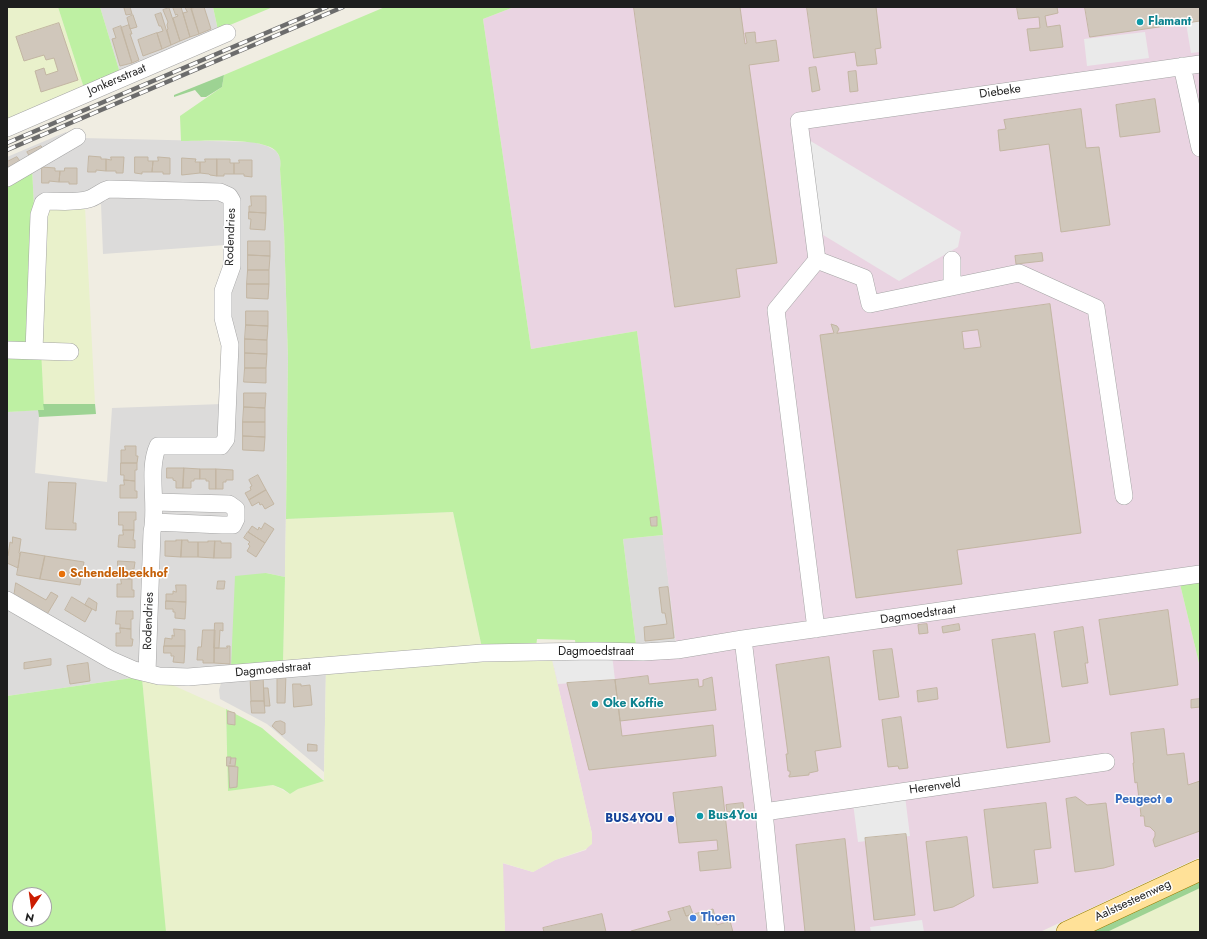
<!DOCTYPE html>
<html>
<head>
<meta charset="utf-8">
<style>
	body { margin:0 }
	#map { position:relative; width:1207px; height:939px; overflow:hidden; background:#f0ede2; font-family:Jost,sans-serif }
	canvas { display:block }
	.frame { position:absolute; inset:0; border:8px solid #1e1e1e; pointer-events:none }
	.north { position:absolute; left:12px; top:887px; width:40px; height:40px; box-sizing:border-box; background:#fff; border:1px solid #a5a5a5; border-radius:50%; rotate:193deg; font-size:11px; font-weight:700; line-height:16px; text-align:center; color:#1e1e1e }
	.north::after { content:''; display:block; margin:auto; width:14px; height:18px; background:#cb1c00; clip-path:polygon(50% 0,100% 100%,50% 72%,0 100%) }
</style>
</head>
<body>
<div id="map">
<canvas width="1207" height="939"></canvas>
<div class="frame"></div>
<div class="north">N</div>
</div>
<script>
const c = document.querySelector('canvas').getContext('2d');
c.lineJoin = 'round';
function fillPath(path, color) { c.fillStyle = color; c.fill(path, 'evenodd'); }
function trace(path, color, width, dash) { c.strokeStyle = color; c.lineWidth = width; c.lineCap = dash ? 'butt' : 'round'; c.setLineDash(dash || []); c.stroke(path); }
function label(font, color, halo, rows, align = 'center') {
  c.font = font + ' Jost,sans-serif'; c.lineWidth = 3; c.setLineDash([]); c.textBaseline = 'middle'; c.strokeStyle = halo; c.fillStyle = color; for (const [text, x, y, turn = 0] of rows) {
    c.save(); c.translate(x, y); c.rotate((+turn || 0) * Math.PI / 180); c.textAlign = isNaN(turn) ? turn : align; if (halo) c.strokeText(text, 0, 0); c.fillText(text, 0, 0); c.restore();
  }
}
const residential = new Path2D(`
	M100,7h113l5,23 -98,43z
	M66,132l3,4 -62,38v-17z
	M82,138l171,4 14,4 9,5 5,8 -1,10 4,60 4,129 -3,219 -19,-4 -35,94 -73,3 -19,-6 -40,-19 -92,-50v-183l31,-2 1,7 -4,56 72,9 5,-74 110,-4 5,-145 -2,-14 -122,9 -2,-50 -16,3 -51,1 -2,-41z
	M663,535l13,108 -40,2 -13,-106z
	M7,606l125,72 -125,18z
	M326,669l-2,103 -57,-48 -47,-25 -1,-9 2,-7 4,-5z`);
const industrial = new Path2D(`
	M514,7h686v559l-524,77 -39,-312 -106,18 -48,-330z
	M1180,584l20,83v190l-160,75h-535l-3,-69 31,9 22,-12 31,-10 6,-16 -41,-179 36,-1z`);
const farmland = new Path2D(`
	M7,7h51l26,81 -77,32z
	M85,207l10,197h-52l-9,-196z
	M453,512l29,136 -199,15 3,-144z
	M551,655l41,179v10l-6,5 -31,11 -22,12 -30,-9 2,69h-340l-23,-254 26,5 58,26 2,81 45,-5 17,9 8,-5 26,-9 2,-111z
	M1200,888v44h-93l61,-29z`);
const grass = new Path2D(`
	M58,7h42l20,66 -36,15z
	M213,7h60l-55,23z
	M385,7h129l-31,12 48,330 106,-18 26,204 -40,4 13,106 -60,2 -1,-7 -38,-1 -1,8 -54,1 -29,-136 -167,7 2,-161 -4,-129 -4,-60c1,-7 1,-12 -4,-18 -13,-14 -74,-10 -95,-10l-1,-25 42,-29 2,-12z
	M32,167l12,243 -37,2v-231z
	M266,573l19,4 -2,86 -52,4 4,-91z
	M1200,581v86l-20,-83z
	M132,678h10l24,254h-159v-236zM20,895h24v24h-24z
	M226,709l36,19 62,53 -26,8 -8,5 -7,-5 -10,-4 -45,6z`);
const forest = new Path2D(`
	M224,75l-2,12 -16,10h-5l-6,-7 -21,7v-2z
	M43,404h52l1,10 -57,3 -1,-7h6z
	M1200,878v10l-93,44h-24z`);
const parking = new Path2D(`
	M1200,21v31l-9,1 -5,-30z
	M1145,32l4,26 -62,8 -3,-27z
	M804,137l157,95 -3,15 -59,34 -89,-54z
	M612,654l3,26 -57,4 -7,-29z
	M905,796l5,40 -52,6 -5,-39z
	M922,920l2,12h-53l-1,-5z`);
const building = new Path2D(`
	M130,7l2,7 -6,1 -2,-7z
	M173,7h8l9,30 -10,4 -7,-23 5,-2 -1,-2 -1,1z
	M185,7h6l8,27 -9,3 -7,-24 4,-1z
	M196,7h8l7,22 -12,5 -8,-25z
	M634,7h106l5,37 2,-1 -2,-10 10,-1 1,11 20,-3 3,21 -30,4 28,198 -41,6 4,28 -65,10z
	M807,7h69l5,41 -6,1 2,15 -20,2 -2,-14 -41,6z
	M1017,7h40l1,6 -13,3 2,11 13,-2 3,22 -33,4 -3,-22 13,-1 -1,-11 -20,2z
	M1085,7h115v14l-110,16z
	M169,8l11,33 -9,4 -4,-15 1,-1 -1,-4 1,-3 -5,-12z
	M161,13l10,32 -9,4 -5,-16 6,-2 -2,-5h-2l-4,-11z
	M133,15l4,12 -7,2 -3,-11z
	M59,23l19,57 -37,12 -6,-21 9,-3 2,7 12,-4 -4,-13 -8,2 -2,-5 -20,6 -8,-24z
	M129,25l3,9h-2l9,26 -7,3 -11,-35z
	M121,26l11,37 -12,3 -8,-27 4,-1 -3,-9z
	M157,33l5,16 -19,7 -5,-16z
	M816,67l4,23 -8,2 -3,-24z
	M856,71l2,20 -8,1 -2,-20z
	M1155,99l5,33 -40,5 -4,-32z
	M1081,109l5,39 13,-1 11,78 -49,7 -12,-88 -49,7 -2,-21 8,-1 -2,-9z
	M41,146l4,5 -14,8 -4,-7z
	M89,156l12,1v2h5v12l-10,-1v2h-8z
	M17,157l5,7 -15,9v-11z
	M111,157h13l-1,16h-7v-2h-10v-12l5,1z
	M135,157h13v4h5l-1,11h-10v2l-7,-1z
	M158,157l12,1v16h-7v-2h-11l1,-11h5z
	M182,158l14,1 -1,3h5v11l-18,2z
	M205,159h12v17l-7,-1 -1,-1 -9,-1v-11h5z
	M217,159h13v4h4v11h-10v2h-7z
	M239,160h13v17l-8,-1v-2h-10v-11h5z
	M42,167l13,1v3h5l-1,11 -10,-1v2h-7z
	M65,168h12v16h-8v-2h-10l1,-11h4z
	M251,196h15v17l-17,-1v-6h2z
	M249,212l17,1 -1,17 -15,-1 1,-10h-2z
	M248,241h22v15l-22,-1z
	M1042,253l1,8 -27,3 -1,-8z
	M248,255l22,1 -1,14h-21z
	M248,270h21v14h-22z
	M247,284h22l-1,15 -21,-1z
	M1050,304l31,229 -124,17 5,34 -106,14 -36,-263 14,-2 -3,-9 6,2 2,3 -2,4zM978,330l3,17 -17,2 -2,-17z
	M246,311h22v15l-22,-1z
	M246,325l22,1 -1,14 -22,-1z
	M245,339l22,1v14l-22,-1z
	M245,353l22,1 -1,14h-21z
	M245,368h21v15l-22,-1z
	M244,393h22l-1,15 -21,-1z
	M244,407l21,1v14h-22z
	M243,422h22v15l-22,-1z
	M243,436l22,1 -1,14 -21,-1z
	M125,446h11v10h2l-1,7h-16v-13h4z
	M121,463h16v7h-2v11l-11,-1v-5h-3z
	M167,468h17l-1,20h-7v-7l-3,-1v-2h-6z
	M184,468l16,1v10h-6v2h-3v7h-8z
	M200,469h16v20h-7v-8h-3v-2h-6z
	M216,469l17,1v10h-7v2h-3v7h-7z
	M258,475l8,15 -17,10 -4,-7 6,-3 -1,-3 2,-1 -3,-6z
	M124,480l11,1v10h2v7h-17v-13h4z
	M49,482l27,1 -3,40h3v7l-30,-1z
	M266,490l8,14 -9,5 -3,-5 -2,1 -1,-3 -7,4 -3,-6z
	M119,512h17v8h-2v10h-11v-5h-4z
	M657,517v9h-6l-1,-8z
	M265,523l9,6 -9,14 -17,-11 4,-6 6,4 1,-3 2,2z
	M123,530h11l-1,10h2v8l-17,-1 1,-12h4z
	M248,532l17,11 -9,14 -9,-6 3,-5 -2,-2 2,-2 -6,-4z
	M13,537l8,2 -2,14 1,1 -2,14 -11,-5v-7h1l2,-14 2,1z
	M176,540h6l-1,17 -16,-1v-15h11z
	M182,540h6v2h10v15h-17z
	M208,541h7l-1,17 -16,-1v-15h10z
	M215,541h6v2h10v15h-17z
	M21,552l24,4 -5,23 -23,-4z
	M45,556l39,6 -4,23 -40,-6z
	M118,561l17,1 -1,7h-2v10h-11v-5h-3z
	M121,579h11v11h2v7h-17v-13h4z
	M218,581h7l-1,8h-7z
	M16,583l30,17 5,-8 7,4 -12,20 -32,-19z
	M176,585h10v17l-20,-1v-7h7v-3l3,1z
	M668,587l6,51 -29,3 -1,-14 23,-3 -2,-11h-3l-3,-25z
	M72,597l20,12 -7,13 -20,-12z
	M89,598l8,5 -1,8 -11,-6z
	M166,601l20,1 -1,17 -10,-1v-6h-2v-3h-7z
	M1168,610l10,75 -68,10 -11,-75z
	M117,611h16v8h-2v10l-11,-1v-4h-4z
	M215,623h8v8l-3,-1 -1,18h-5z
	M927,624l1,9 -9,1 -1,-9z
	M959,624l1,6 -17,3 -1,-6z
	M1083,627l5,36h-3l3,20 -26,4 -8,-55z
	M120,628l11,1v10h2l-1,7h-16v-13h4z
	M174,629l11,1v16h-21l1,-8 7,1v-4l2,1z
	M203,630h12l-1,33h-11v-3h-6l1,-13h3z
	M1035,634l15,108 -43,6 -15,-108z
	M164,646h21l-1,17 -11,-1 1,-6h-3v-3h-7z
	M227,646h3v18l-16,-1v-15h13z
	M892,649l7,48 -20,3 -6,-49z
	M829,657l12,90 -26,4 3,20 -9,2v2l-20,2v-2h1v-4h-2l-2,-17h2l-12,-89z
	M51,659v6l-27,4v-6z
	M88,663l2,18 -20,3 -3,-18z
	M286,674l-1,29h-8v-28z
	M263,675l1,26h-13l-1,-25z
	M648,676l1,8 49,-5 1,8 4,-1v-6l9,-3 4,33 -96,11 -5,-41z
	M615,680l7,56 91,-11 3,31 -127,14 -22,-87z
	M293,684h8v2l9,-1 2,20 -18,2z
	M264,688h4l2,18h-5z
	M937,688l1,11 -20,3 -1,-11z
	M1200,699v8l-9,1v-8z
	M251,701h13l1,12h-13z
	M228,711l7,2v12l-7,-1z
	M901,717l7,51 -9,1 -1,-3 -10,1 -6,-47z
	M281,721l4,2v10l-3,2 -10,-9 3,-4z
	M1164,729l3,26 17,-2 4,32 12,-4v50l-45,16 -2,-7 2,-4v-4l-5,-5 -5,-1 -1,-10h-4l1,-1 -4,-33 -2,1 -2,-20h1l-3,-30z
	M308,744l9,1v6h-9z
	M227,757h4l-1,7 1,-6h5l-1,8h-8z
	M229,766l9,1 -1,20 -7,1z
	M722,787l9,81 -31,3 -2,-19 20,-2 -1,-10 -38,3 -6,-50z
	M1076,797l11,8 19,-2 8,62 -10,3 -29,4 -9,-73z
	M743,803l1,7 -17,2 -1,-7z
	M1046,803l5,45 -17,2 4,33 -45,5 -9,-78z
	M906,834l9,81 -41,5 -9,-82z
	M967,837l7,59 -21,11 -19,4 -8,-69z
	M845,839l10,93h-50l-9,-87z
	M690,906l3,8 -7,2 -3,-8z
	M683,908l3,8 27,-7 4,16 13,-4 3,11h-102v-1l40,-11 -3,-8z
	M602,914l4,18h-62l-1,-4z`);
const minor = new Path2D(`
	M1182,66l18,82
	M7,128l220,-95
	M7,178l70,-41
	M952,260v27
	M7,350l63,2
	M34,351l5,-136 4,-12 3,-2c14,0 30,2 43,-2 7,-2 12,-8 20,-10l111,3 9,4 3,5v65l-9,25v27l7,27 -4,94 -5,7h-63c-11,24 0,60 -6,86l-5,140
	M1124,496l-28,-188 -77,-35 -149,31 -6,-26 -47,-18 -18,-139 401,-57
	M154,522l68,3h11l3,-6v-10l-7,-5 -75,-2
	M7,600l104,60 23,10 25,6 29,1 294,-24 113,-2 48,1 34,-2 66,-11 457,-65
	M816,629l-40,-319 41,-50
	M743,639l21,173 12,120
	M764,812l342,-50`);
const major = new Path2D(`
	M1067,932l133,-62`);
const rail = new Path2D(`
	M7,143l320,-136
	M7,150l336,-143`);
const markers = [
	[1140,22,4,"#0f9aa8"],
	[62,574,4,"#e8710a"],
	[595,704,4,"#0f9aa8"],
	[1169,800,4,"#3f7fe0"],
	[700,816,4,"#0f9aa8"],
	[671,819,4,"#1a4fb4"],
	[693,918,4,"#3f7fe0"]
];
const cultureNames = [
	["Flamant",1148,22],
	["Oke Koffie",603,704],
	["Bus4You",708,816]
];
const streetNames = [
	["Jonkersstraat",117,80,-23],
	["Diebeke",1000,92,-8],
	["Rodendries",231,237,-88],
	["Dagmoedstraat",918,615,-8],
	["Rodendries",149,621,-88],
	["Dagmoedstraat",596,652],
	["Dagmoedstraat",273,670,-5],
	["Herenveld",935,787,-8],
	["Aalstsesteenweg",1133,901,-25]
];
const foodNames = [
	["Schendelbeekhof",70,574]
];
const shopNames = [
	["Peugeot",1161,800],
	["Thoen",701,918,"left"]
];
const transitNames = [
	["BUS4YOU",663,819]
];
fillPath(residential, '#dcdbda');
fillPath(industrial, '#ead4e2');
fillPath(farmland, '#e9f1cb');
fillPath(grass, '#bef0a3');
fillPath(forest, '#9dd393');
fillPath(parking, '#eaeaea');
fillPath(building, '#d0c7bb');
trace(building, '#c3b6a3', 1);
trace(minor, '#a5a5a5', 18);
trace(major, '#977a00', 22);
trace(minor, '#fff', 17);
trace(major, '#ffe198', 21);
trace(rail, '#6c6c6c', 4.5);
trace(rail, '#fff', 3, [9]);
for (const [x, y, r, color] of markers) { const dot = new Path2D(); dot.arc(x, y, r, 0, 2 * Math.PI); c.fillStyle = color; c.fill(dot); trace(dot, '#fff', 1.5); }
label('bold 12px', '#0d838f', '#fff', cultureNames, 'left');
label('12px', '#1e1e1e', '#fff', streetNames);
label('bold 12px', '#c56008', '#fff', foodNames, 'left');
label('bold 12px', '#366cbe', '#fff', shopNames, 'right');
label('bold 12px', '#164399', '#fff', transitNames, 'right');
</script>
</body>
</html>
